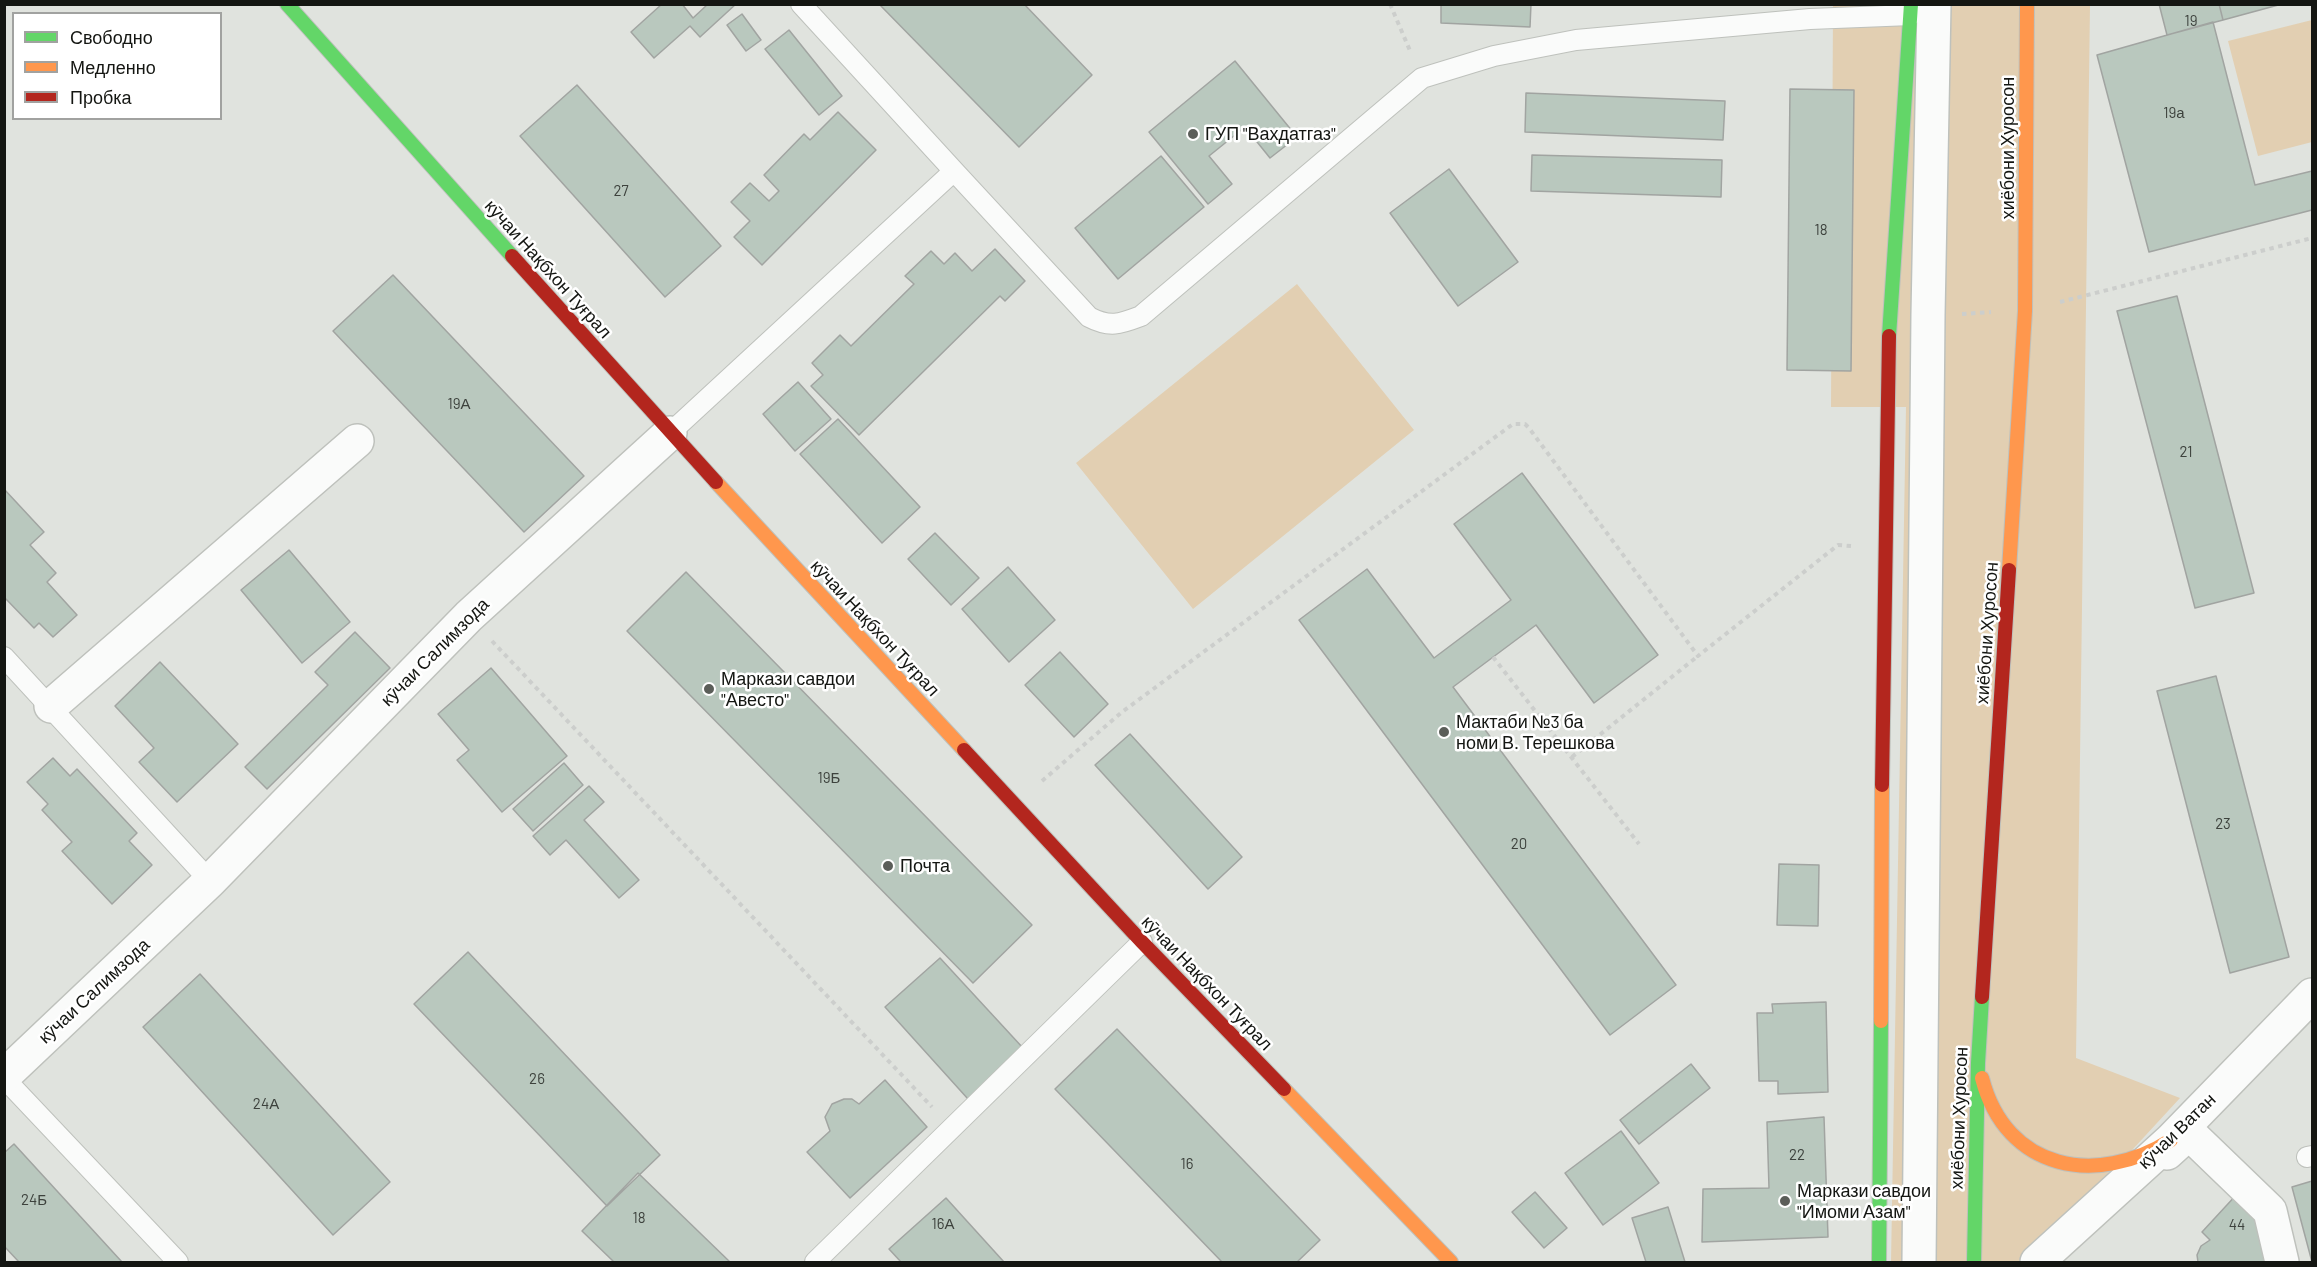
<!DOCTYPE html>
<html>
<head>
<meta charset="utf-8">
<style>
	body { margin:0 }
	#map { position:relative; width:2317px; height:1267px; overflow:hidden; background:#e0e3de; font-family:Barlow,sans-serif }
	canvas { display:block }
	.frame { position:absolute; inset:0; border:6px solid #141612; pointer-events:none }
	.legend { position:absolute; left:12px; top:12px; width:210px; height:108px; box-sizing:border-box; background:#fff; border:2px solid #a1a2a0; margin:0; padding:8px 10px; list-style:none; font-size:18px; color:#141612 }
	.legend li { display:flex; align-items:center; gap:12px; height:30px }
	.legend b { width:30px; border:2px solid #a1a2a0 }
</style>
</head>
<body>
<div id="map">
<canvas width="2317" height="1267"></canvas>
<div class="frame"></div>
<ul class="legend">
<li><b style="height:8px;background:#63d668"></b>Свободно</li>
<li><b style="height:8px;background:#ff974d"></b>Медленно</li>
<li><b style="height:8px;background:#b3261e"></b>Пробка</li>
</ul>
</div>
<script>
const c = document.querySelector('canvas').getContext('2d');
c.lineJoin = 'round';
function fillPath(path, color) { c.fillStyle = color; c.fill(path, 'evenodd'); }
function trace(path, color, width, dash) { c.strokeStyle = color; c.lineWidth = width; c.lineCap = dash ? 'butt' : 'round'; c.setLineDash(dash || []); c.stroke(path); }
function label(font, color, halo, rows, align = 'center') {
  c.font = font + ' Barlow,sans-serif'; c.lineWidth = 5; c.setLineDash([]); c.textBaseline = 'middle'; c.strokeStyle = halo; c.fillStyle = color; for (const [text, x, y, turn = 0] of rows) {
    c.save(); c.translate(x, y); c.rotate((+turn || 0) * Math.PI / 180); c.textAlign = isNaN(turn) ? turn : align; if (halo) c.strokeText(text, 0, 0); c.fillText(text, 0, 0); c.restore();
  }
}
const green = new Path2D(`
	M1833,5h257l-14,1053 104,40 -151,164h-138l15,-855h-75z
	M2312,20v122l-54,14 -30,-115z
	M1297,284l117,146 -221,179 -117,-146z`);
const building = new Path2D(`
	M662,4h20l11,14 15,-14h28l-36,33 -10,-11 -36,32 -23,-26z
	M879,4h145l68,71 -73,72z
	M1441,4h90l-1,23 -89,-4z
	M2159,4h60l4,16 -56,15z
	M2219,4h63l-59,16z
	M742,14l19,26 -15,11 -19,-26z
	M2213,22l42,163 57,-14v39l-163,42 -52,-197z
	M789,30l53,66 -23,19 -54,-66z
	M1235,61l62,76 -27,21 -25,-31 -36,29 23,28 -24,20 -59,-72z
	M577,85l144,161 -56,51 -145,-161z
	M1790,89l64,1 -3,281 -64,-1z
	M1526,93l199,8 -2,39 -198,-8z
	M838,112l38,38 -114,115 -28,-28 16,-16 -19,-19 19,-19 19,18 10,-10 -15,-16 40,-41 6,6z
	M1532,155l190,5 -1,37 -190,-6z
	M1161,156l43,51 -86,72 -43,-51z
	M1449,169l69,93 -60,44 -68,-93z
	M995,249l30,32 -20,20 -5,-5 -141,139 -48,-49 12,-11 -11,-12 28,-28 11,11 63,-62 -9,-8 26,-25 13,13 11,-11 17,18z
	M393,275l191,201 -60,56 -191,-201z
	M2177,296l77,297 -59,15 -78,-297z
	M798,382l33,37 -36,32 -32,-37z
	M838,419l82,88 -38,36 -82,-89z
	M1522,473l136,182 -64,48 -58,-78 -83,62 223,298 -66,50 -311,-415 68,-51 67,89 77,-58 -57,-76z
	M4,489l40,43 -14,13 26,28 -9,9 30,33 -24,22 -14,-14 -5,5 -30,-31z
	M935,533l44,45 -28,27 -43,-46z
	M289,550l61,72 -48,41 -61,-73z
	M1008,567l47,53 -46,42 -47,-53z
	M686,572l346,353 -59,58 -346,-352z
	M355,632l35,36 -123,121 -22,-22 83,-82 -13,-13z
	M1060,652l48,52 -34,33 -49,-52z
	M160,662l78,82 -61,58 -38,-40 15,-14 -39,-42z
	M491,668l76,88 -65,56 -45,-52 12,-10 -31,-36z
	M2216,676l73,281 -59,16 -73,-282z
	M1130,734l112,123 -34,32 -113,-124z
	M53,758l17,18 7,-7 60,64 -8,8 23,24 -40,39 -50,-53 10,-9 -30,-32 6,-6 -21,-22z
	M564,763l19,22 -50,46 -20,-22z
	M589,786l15,16 -20,18 55,60 -20,18 -53,-58 -16,15 -17,-19z
	M1779,864l40,1 -1,61 -41,-1z
	M468,952l192,203 -53,51 -193,-202z
	M940,958l83,90 -55,51 -83,-92z
	M200,974l190,208 -57,53 -190,-208z
	M1826,1002l2,90 -50,2v-13h-19l-2,-68h16l-1,-9z
	M1117,1029l203,211 -23,22h-75l-167,-173z
	M1691,1064l19,24 -71,56 -19,-24z
	M885,1080l42,47 -77,71 -43,-46 23,-21 -5,-14 7,-13 12,-5h8l7,5z
	M1824,1117l4,120 -126,5 1,-53 66,-1 -2,-66z
	M1621,1131l38,52 -56,42 -38,-52z
	M14,1144l108,118h-103l-15,-16v-93z
	M638,1173l92,89h-116l-32,-31z
	M2312,1181v81l-20,-75z
	M1535,1192l32,36 -23,20 -32,-36z
	M2238,1193l27,25v44h-67l-1,-7 4,-9 9,-6 -8,-8z
	M946,1198l58,64h-103l-12,-13z
	M1668,1207l17,55h-39l-14,-44z`);
const path = new Path2D(`
	M1390,4l21,49
	M2060,302l252,-64
	M1962,314l29,-2
	M492,641l440,466
	M1493,657l146,187
	M1572,757l126,-101
	M1042,781l80,-69 391,-288h12l4,4 169,228 140,-111 13,1`);
const lane = new Path2D(`
	M801,4l153,167
	M670,433l284,-262 135,146c21,11 31,7 52,-1l281,-238 72,-22 82,-16 234,-21 101,-4
	M4,657l206,224
	M4,1078l174,184
	M2307,1157l5,-1
	M815,1262l327,-320`);
const street = new Path2D(`
	M51,706l306,-265
	M4,1076l206,-195 259,-265 201,-183
	M2167,1153l22,-20 81,78 12,51
	M1919,1262l9,-947 6,-311
	M2037,1262l134,-122 141,-145`);
const fast = new Path2D(`
	M287,4l225,252
	M1889,336l22,-332
	M1879,1262l2,-241
	M1974,1262l4,-199 4,-66`);
const slow = new Path2D(`
	M716,482l248,268
	M2009,570l16,-259 2,-307
	M1881,1021l1,-236
	M1982,1078c24,93 115,109 189,62
	M1284,1089l167,173`);
const jam = new Path2D(`
	M512,256l204,226
	M964,750l178,192 142,147
	M1882,785l7,-449
	M1982,997l27,-427`);
const markers = [
	[1193,134,6,"#5b5e59"],
	[709,689,6,"#5b5e59"],
	[1444,732,6,"#5b5e59"],
	[888,866,6,"#5b5e59"],
	[1785,1201,6,"#5b5e59"]
];
const numberNames = [
	["19",2191,21],
	["19а",2174,113],
	["27",621,191],
	["18",1821,230],
	["19А",459,404],
	["21",2186,452],
	["19Б",829,778],
	["23",2223,824],
	["20",1519,844],
	["26",537,1079],
	["24А",266,1104],
	["22",1797,1155],
	["16",1187,1164],
	["24Б",34,1200],
	["18",639,1218],
	["16А",943,1224],
	["44",2237,1225]
];
const poiNames = [
	["ГУП \"Вахдатгаз\"",1205,134],
	["Маркази савдои",721,679],
	["\"Авесто\"",721,700],
	["Мактаби №3 ба",1456,722],
	["номи В. Терешкова",1456,743],
	["Почта",900,866],
	["Маркази савдои",1797,1191],
	["\"Имоми Азам\"",1797,1212]
];
const streetNames = [
	["хиёбони Хуросон",2008,148,-90],
	["кӯчаи Нақбхон Туғрал",548,269,48],
	["кӯчаи Нақбхон Туғрал",875,628,47],
	["хиёбони Хуросон",1987,633,-86],
	["кӯчаи Салимзода",435,652,-45],
	["кӯчаи Нақбхон Туғрал",1207,983,46],
	["кӯчаи Салимзода",94,991,-43],
	["хиёбони Хуросон",1959,1118,-88],
	["кӯчаи Ватан",2177,1131,-44]
];
fillPath(green, '#e2cfb2');
fillPath(building, '#b9c8be');
trace(building, '#a1a4a1', 1.5);
trace(lane, '#bec1bc', 22);
trace(street, '#bec1bc', 36);
trace(fast, '#bec1bc', 16);
trace(slow, '#bec1bc', 16);
trace(jam, '#bec1bc', 16);
trace(path, '#cccecc', 4, [4.5, 4.5]);
trace(lane, '#fafbfa', 20);
trace(street, '#fafbfa', 33);
trace(fast, '#63d668', 14);
trace(slow, '#ff974d', 14);
trace(jam, '#b3261e', 14);
for (const [x, y, r, color] of markers) { const dot = new Path2D(); dot.arc(x, y, r, 0, 2 * Math.PI); c.fillStyle = color; c.fill(dot); trace(dot, '#fff', 2); }
label('15px', '#3d423d', null, numberNames);
label('18px', '#141612', '#fff', poiNames, 'left');
label('18px', '#141612', '#fff', streetNames);
</script>
</body>
</html>
